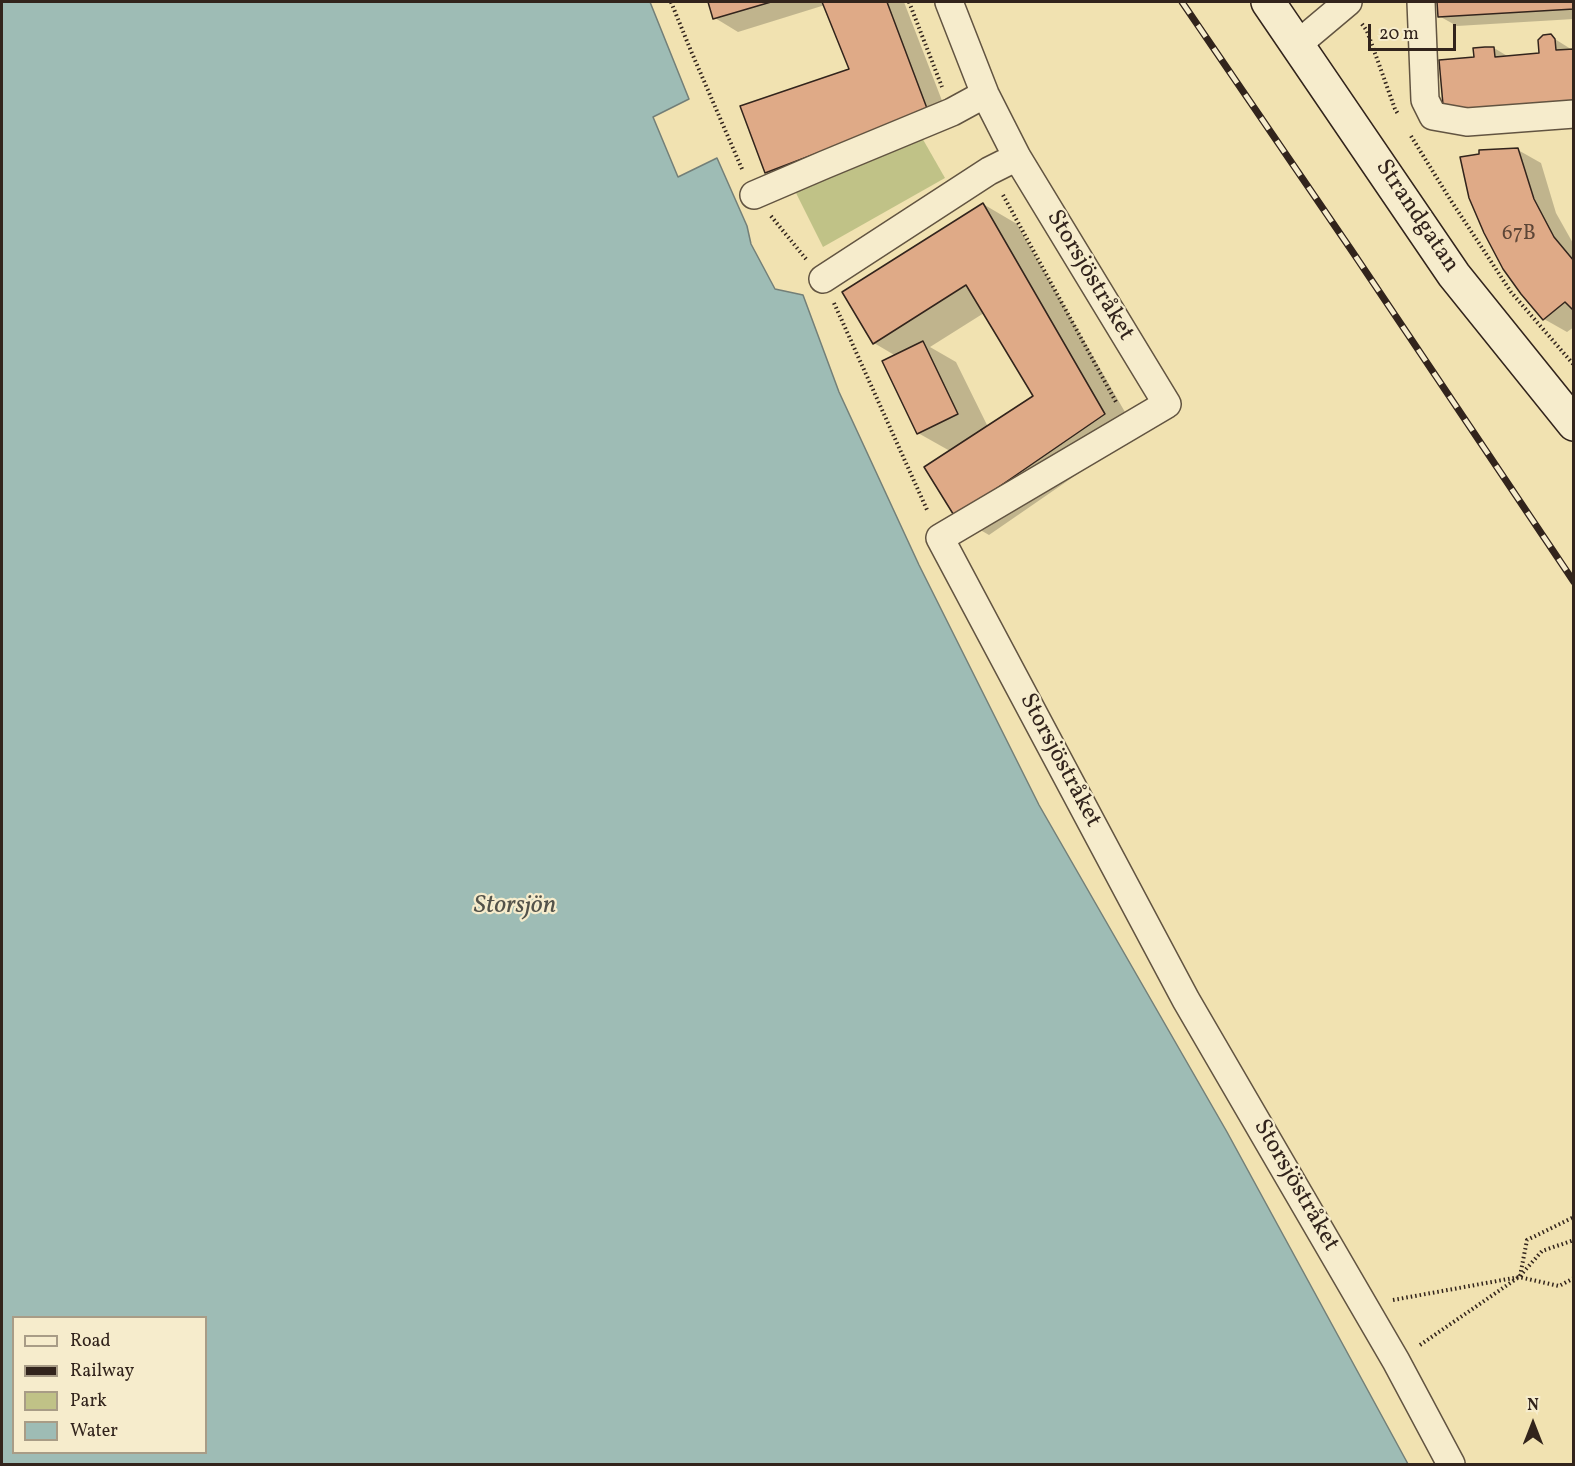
<!DOCTYPE html>
<html>
<head>
<meta charset="utf-8">
<style>
	body { margin:0 }
	#map { position:relative; width:1575px; height:1466px; overflow:hidden; background:#f1e2b1; font-family:Vollkorn,serif }
	canvas { display:block }
	.frame { position:absolute; inset:0; border:3px solid #32241c; pointer-events:none }
	.legend { position:absolute; left:12px; top:1316px; width:195px; height:138px; box-sizing:border-box; background:#f6eccc; border:2px solid #a89c86; margin:0; padding:8px 10px; list-style:none; font-size:18px; color:#32241c }
	.legend li { display:flex; align-items:center; gap:12px; height:30px }
	.legend b { width:30px; border:2px solid #a89c86 }
	.north { position:absolute; left:1503px; top:1394px; width:60px; height:60px; -webkit-text-stroke:4px #f6eccc; paint-order:stroke; rotate:0deg; font-size:16px; font-weight:700; line-height:24px; text-align:center; color:#32241c }
	.north::after { content:''; display:block; margin:auto; width:21px; height:27px; background:#32241c; clip-path:polygon(50% 0,100% 100%,50% 72%,0 100%) }
	.scale { position:absolute; left:1368px; top:24px; width:88px; height:27px; box-sizing:border-box; border:3px solid #32241c; border-top:0; padding-left:8px; font-size:18px; line-height:21px; white-space:nowrap; color:#32241c; -webkit-text-stroke:4px #f6eccc; paint-order:stroke }
</style>
</head>
<body>
<div id="map">
<canvas width="1575" height="1466"></canvas>
<div class="frame"></div>
<ul class="legend">
<li><b style="height:8px;background:#f6eccc"></b>Road</li>
<li><b style="height:8px;background:#32241c"></b>Railway</li>
<li><b style="height:16px;background:#c0c287"></b>Park</li>
<li><b style="height:16px;background:#9ebcb5"></b>Water</li>
</ul>
<div class="north">N</div>
<div class="scale">20 m</div>
</div>
<script>
const c = document.querySelector('canvas').getContext('2d');
c.lineJoin = 'round';
function fillPath(path, color) { c.fillStyle = color; c.fill(path, 'evenodd'); }
function trace(path, color, width, dash) { c.strokeStyle = color; c.lineWidth = width; c.lineCap = dash ? 'butt' : 'round'; c.setLineDash(dash || []); c.stroke(path); }
function label(font, color, halo, rows, align = 'center') {
  c.font = font + ' Vollkorn,serif'; c.lineWidth = 4.5; c.setLineDash([]); c.textBaseline = 'middle'; c.strokeStyle = halo; c.fillStyle = color; for (const [text, x, y, turn = 0] of rows) {
    c.save(); c.translate(x, y); c.rotate((+turn || 0) * Math.PI / 180); c.textAlign = isNaN(turn) ? turn : align; if (halo) c.strokeText(text, 0, 0); c.fillText(text, 0, 0); c.restore();
  }
}
const green = new Path2D(`
	M921,136l24,42 -122,69 -29,-58z`);
const water = new Path2D(`
	M2,2h648l39,97 -36,18 25,60 39,-19 30,68 4,18 24,45 28,6 36,97 80,173 120,240 188,327 181,332h-1406zM14,1318h192v134h-192z`);
const shadow = new Path2D(`
	M709,2h195l47,122 -161,61 -23,-13 84,-102 -26,-65 -87,27 -23,-14z
	M1438,2h136v17l-117,7 -18,-10z
	M1544,36h6l24,15v65l-112,9 -17,-10 -4,-54 35,-2 -1,-10h10l9,-1 15,9 32,-2 -1,-15z
	M1518,150l23,13 15,50 18,32v82l-7,5 -23,-13z
	M983,204l34,20 120,209 -148,102 -33,-19 -6,-65 -32,-18 -22,-77 -22,-13zM984,313l51,84 -47,30 -32,-65 -26,-15z`);
const building = new Path2D(`
	M708,2h63l-58,17z
	M822,2h65l41,109 -163,62 -25,-67 109,-37z
	M1437,2h136l1,7 -136,8z
	M1551,34l4,5 1,11 18,-1v57l-130,10 -5,-56 35,-3 -1,-9 12,-1h9l1,10 44,-4 -1,-13 5,-5z
	M1518,148l16,51 20,38 20,24v50l-9,-9 -22,18 -22,-26 -18,-25 -19,-36 -15,-35 -9,-41 19,-3v-4z
	M983,203l122,211 -150,103 -31,-50 109,-71 -67,-111 -93,59 -31,-52z
	M923,341l35,73 -41,20 -35,-73z`);
const path = new Path2D(`
	M671,2l20,49 51,118
	M909,2l33,85
	M1362,24l5,7 28,78 3,5
	M1411,136l37,60 63,96 63,73
	M1003,195l113,207
	M771,216l35,43
	M834,303l94,209
	M1520,1276l7,-36 47,-23
	M1393,1300l126,-23 40,9 15,-8
	M1420,1345l99,-68 23,-26 32,-11`);
const minor = new Path2D(`
	M949,2l36,92 32,63 150,247 -227,134 246,462 210,361 55,103
	M1421,2l4,98 8,16 34,6 107,-8
	M1298,44l50,-42
	M754,195l70,-30 128,-53 33,-18
	M823,279l166,-108 28,-14`);
const secondary = new Path2D(`
	M1268,2l186,273 120,149`);
const rail = new Path2D(`
	M1182,2l172,252 220,328`);
const numberNames = [
	["67B",1519,235]
];
const streetNames = [
	["Strandgatan",1416,217,56],
	["Storsjöstråket",1089,276,59],
	["Storsjöstråket",1059,761,62],
	["Storsjöstråket",1295,1186,60]
];
const waterNames = [
	["Storsjön",515,907]
];
fillPath(green, '#c0c287');
fillPath(water, '#9ebcb5');
trace(water, '#737f78', 1.5);
fillPath(shadow, '#0003');
fillPath(building, '#dfaa87');
trace(building, '#32241c', 1.5);
trace(minor, '#625441', 30);
trace(secondary, '#32241c', 36);
trace(path, '#32241c', 4, [1.5, 3]);
trace(minor, '#f6eccc', 27);
trace(secondary, '#f6eccc', 33);
trace(rail, '#32241c', 7);
trace(rail, '#f6eccc', 4.5, [14]);
label('21px', '#5d4637', null, numberNames);
label('24px', '#32241c', '#f6eccc', streetNames);
label('italic 26px', '#52524a', '#f6eccc', waterNames);
</script>
</body>
</html>
